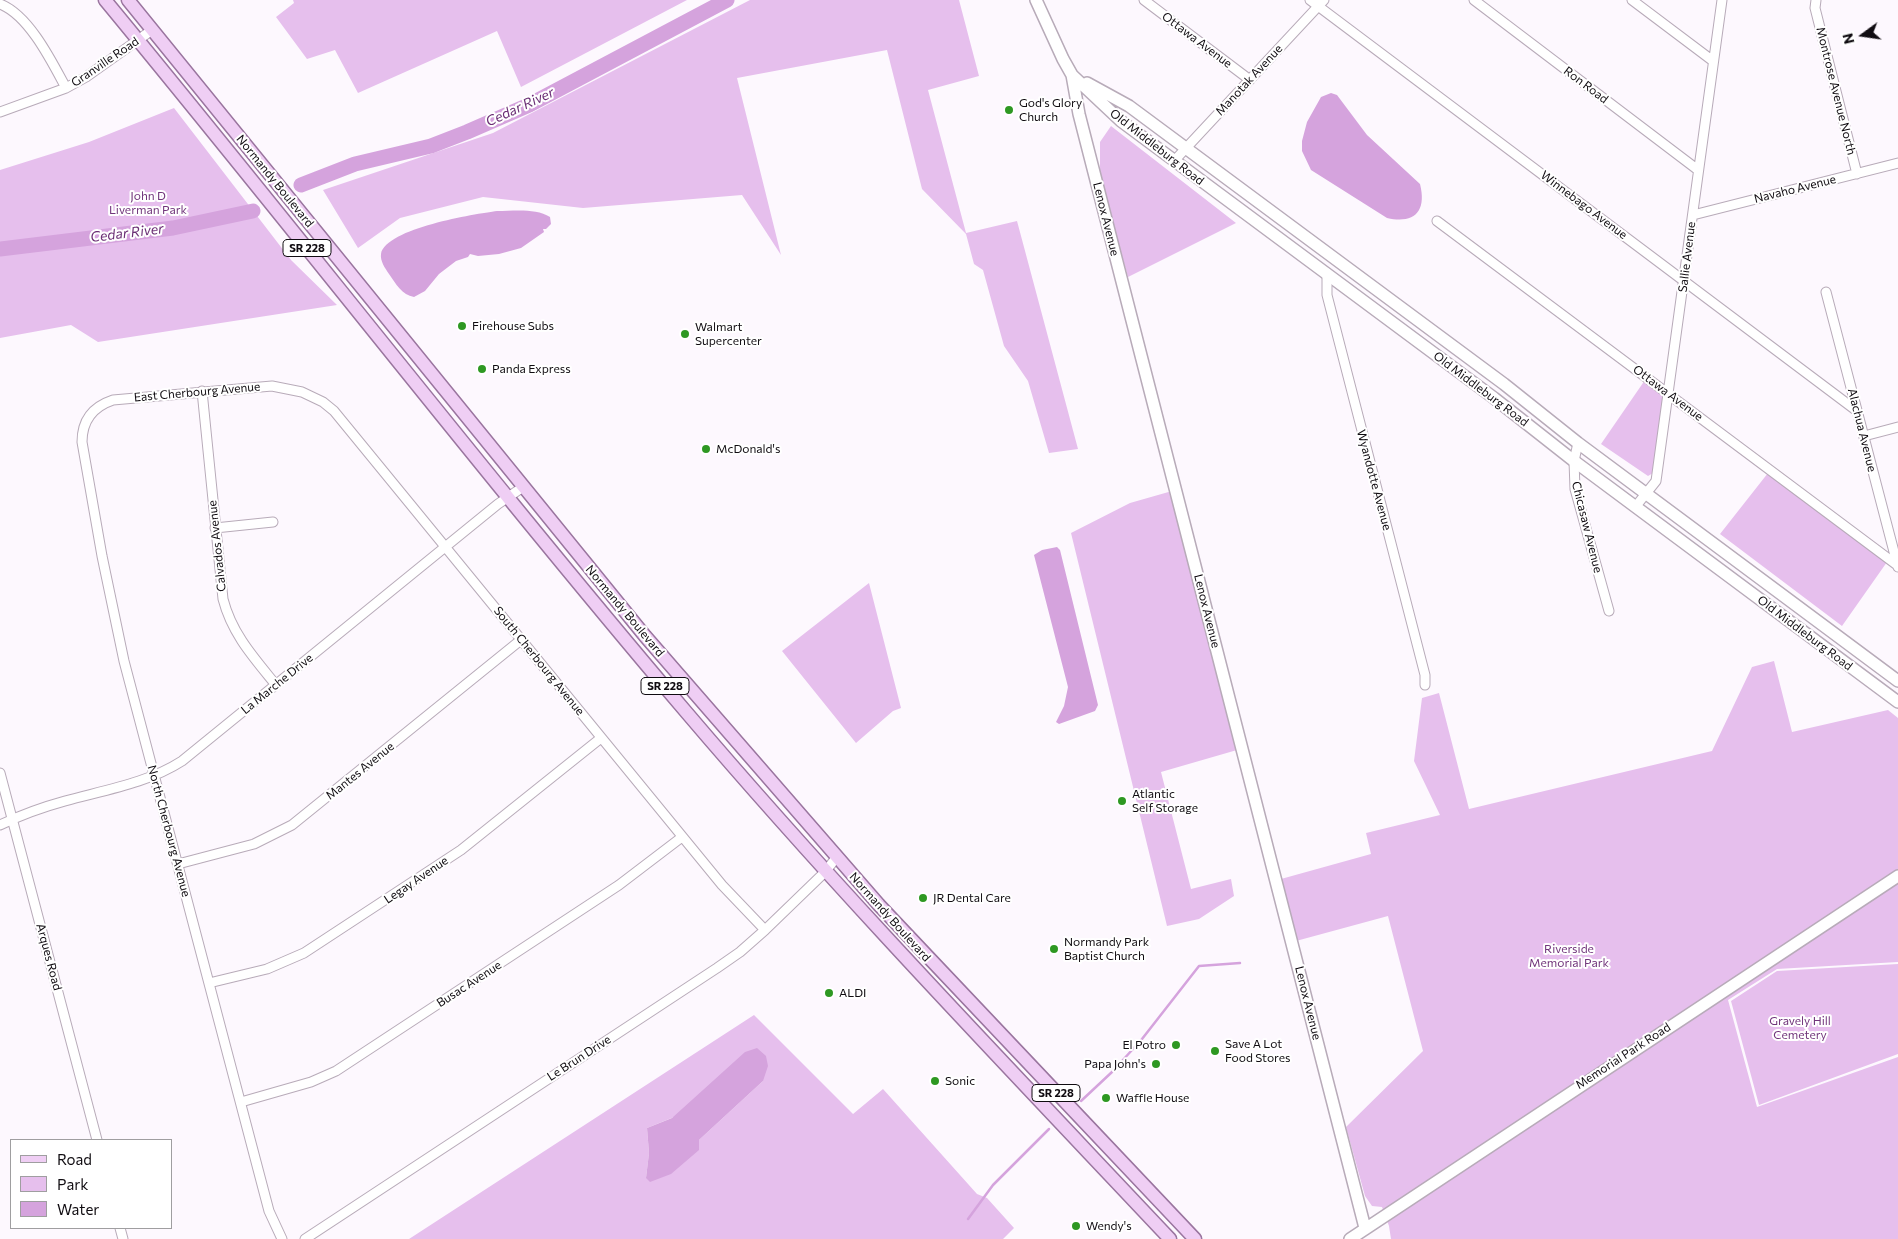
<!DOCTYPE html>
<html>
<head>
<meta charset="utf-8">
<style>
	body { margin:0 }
	#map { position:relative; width:1898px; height:1239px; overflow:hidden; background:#fdf8fe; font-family:Commissioner,sans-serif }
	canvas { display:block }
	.legend { position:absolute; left:10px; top:1139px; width:162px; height:90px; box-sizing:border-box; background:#fff; border:1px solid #9f9ea0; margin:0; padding:6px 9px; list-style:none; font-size:15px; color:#100c11 }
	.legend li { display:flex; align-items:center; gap:10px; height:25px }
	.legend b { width:25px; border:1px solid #9f9ea0 }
	.north { position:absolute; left:1838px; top:10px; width:50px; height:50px; -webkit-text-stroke:4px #fff; paint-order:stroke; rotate:256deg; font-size:14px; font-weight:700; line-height:20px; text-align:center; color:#100c11 }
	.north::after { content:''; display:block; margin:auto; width:18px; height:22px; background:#100c11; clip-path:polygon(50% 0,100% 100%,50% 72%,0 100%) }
</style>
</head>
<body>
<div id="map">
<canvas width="1898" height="1239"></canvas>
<ul class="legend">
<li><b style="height:6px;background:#efcef4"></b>Road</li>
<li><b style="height:14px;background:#e6bfed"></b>Park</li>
<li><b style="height:14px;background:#d5a3dd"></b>Water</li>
</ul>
<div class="north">N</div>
</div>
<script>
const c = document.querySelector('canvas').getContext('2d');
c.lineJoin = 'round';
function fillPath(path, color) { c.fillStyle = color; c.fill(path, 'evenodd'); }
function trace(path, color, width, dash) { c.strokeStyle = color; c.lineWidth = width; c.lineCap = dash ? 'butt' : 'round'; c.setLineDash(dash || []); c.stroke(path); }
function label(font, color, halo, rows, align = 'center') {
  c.font = font + ' Commissioner,sans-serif'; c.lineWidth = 4; c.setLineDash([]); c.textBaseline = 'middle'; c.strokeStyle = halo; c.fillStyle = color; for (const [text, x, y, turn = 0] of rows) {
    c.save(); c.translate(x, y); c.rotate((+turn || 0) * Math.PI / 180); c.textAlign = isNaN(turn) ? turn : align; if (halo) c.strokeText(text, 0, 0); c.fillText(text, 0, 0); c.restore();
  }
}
const green = new Path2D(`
	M293,0h394l-166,87 -24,-56 -139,62 -23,-43 -28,9 -31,-42 18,-14z
	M750,0h209l20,76 -51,14 38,143 51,-12 61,228 -29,4 -21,-72 -24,-35 -21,-76 -9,-6 -8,-30 -44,-45 -35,-139 -150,28 44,177 -39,-60 -159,13 -100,-11 -83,21 -42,30 -35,-58 170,-57z
	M174,108l117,152 46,45 -239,37 -27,-17 -71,13v-168l89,-28z
	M1111,126l125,97 -108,54 -28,-100v-35z
	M1645,380l19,16 -11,77 -5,3 -47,-32z
	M1768,473l119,89 -45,64 -122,-92z
	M1172,491l65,259 -76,22 30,117 40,-10 3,17 -35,23 -32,7 -96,-393 59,-30z
	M869,583l32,125 -8,3 -37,32 -74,-92z
	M1774,661l18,71 96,-22 10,8v244l-121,7 -49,31 29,107 141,-50v182h-507l-2,-13 -7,-19 -10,-1 -7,-10 -19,-69 77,-76 -35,-135 -92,25 -15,-62 90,-25 -5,-21 74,-18 -26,-54 8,-63 17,-5 30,116 243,-58 40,-84z
	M1898,964v90l-139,51 -28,-104 46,-30z
	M754,1015l99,99 30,-25 94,105 10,4 27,30 -11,11h-594zM763,1081l-64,59 -53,38 3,-25 -2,-25z`);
const water = new Path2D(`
	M1331,93l6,2 30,40 53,49c7,28 -6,40 -33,34l-76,-48 -9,-19v-10l5,-19 14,-25z
	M497,211c17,0 39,-3 53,6l1,7 -5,5h-3l1,3 -23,16 -22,6 -21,2 -8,-2 -2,3 -12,4 -17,13 -14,17 -11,6c-12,-2 -18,-13 -25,-23 -4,-6 -9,-13 -8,-20 5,-26 94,-40 116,-43z
	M1057,547l3,3 38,155 -3,6 -36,13 -3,-2 8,-16 4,-19 -34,-132 8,-5z
	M757,1048l9,8 2,10 -5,15 -64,59v10l-28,24 -21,8 -4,-4 3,-25 -2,-25 25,-10 73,-66z`);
const stream = new Path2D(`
	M1081,1101l31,-29 30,-33 57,-73 41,-3
	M968,1219l25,-34 56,-56`);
const river = new Path2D(`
	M301,185l54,-21 76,-18 36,-14 62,-27 198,-105
	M0,249l173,-21 80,-17`);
const street = new Path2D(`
	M1144,0l106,80
	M1310,0l547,411
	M1474,0l224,170
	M1632,0l81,61
	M1816,0l-1,8 42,166
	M0,4c29,11 52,58 66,84
	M0,112l66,-24 20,-11 66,-47
	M1174,161l150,-161
	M1693,215l205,-52
	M1437,221l460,344
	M1327,273v22l98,380v10
	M1826,292l72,275
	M202,391l21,208c9,35 31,59 53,86
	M1864,436l34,-9
	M1578,443l-4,18 1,28 34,122
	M1636,506l20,-25 66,-481
	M215,528l58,-6
	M0,773l97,367
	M0,825c21,-10 43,-18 65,-24 40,-11 83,-18 117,-40l316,-257 25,-17
	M178,864l76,-20 38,-19 230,-186
	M209,983l58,-14 37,-16 157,-103 140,-112
	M241,1102l70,-20 25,-11 283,-186 63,-48
	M120,1228l3,11
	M282,1239l-13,-28 -145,-550 -22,-105 -20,-114c0,-21 10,-35 31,-42l159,-14 30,6 21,10 11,9 388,474 43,45
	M305,1239l412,-271 23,-16 25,-22 60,-58 11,-14`);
const secondary = new Path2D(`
	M1036,0l27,59 9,16 7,39 286,1114
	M1072,75l49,46 373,277 80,63 324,241
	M1087,83l42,23 375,278 74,59 320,238
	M1350,1239l548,-363`);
const primary = new Path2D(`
	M105,0c195,236 383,479 582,713 154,181 320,353 483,526
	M128,0l517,636 234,269 316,334`);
const markers = [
	[1009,110,5,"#2e9822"],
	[462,326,5,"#2e9822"],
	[685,334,5,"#2e9822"],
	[482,369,5,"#2e9822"],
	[706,449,5,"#2e9822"],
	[1122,801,5,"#2e9822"],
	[923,898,5,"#2e9822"],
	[1054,949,5,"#2e9822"],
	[829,993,5,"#2e9822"],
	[1176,1045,5,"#2e9822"],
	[1215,1051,5,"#2e9822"],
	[1156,1064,5,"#2e9822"],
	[935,1081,5,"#2e9822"],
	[1106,1098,5,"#2e9822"],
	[1076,1226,5,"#2e9822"]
];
const shields = [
	[307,248,48],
	[665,686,48],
	[1056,1093,48]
];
const shieldNames = [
	["SR 228",307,248],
	["SR 228",665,686],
	["SR 228",1056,1093]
];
const streetNames = [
	["Ottawa Avenue",1197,40,37],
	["Granville Road",105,62,-34],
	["Manotak Avenue",1249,80,-47],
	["Ron Road",1586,85,37],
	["Montrose Avenue North",1836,91,76],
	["Old Middleburg Road",1157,147,38],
	["Normandy Boulevard",275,181,51],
	["Navaho Avenue",1795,189,-14],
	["Winnebago Avenue",1584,205,37],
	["Lenox Avenue",1106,219,76],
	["Sallie Avenue",1687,257,-83],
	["Old Middleburg Road",1481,389,37],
	["East Cherbourg Avenue",197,392,-5],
	["Ottawa Avenue",1668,393,37],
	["Alachua Avenue",1862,430,76],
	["Wyandotte Avenue",1374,480,75],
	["Chicasaw Avenue",1587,527,76],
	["Calvados Avenue",217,546,-96],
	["Normandy Boulevard",625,611,50],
	["Lenox Avenue",1207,611,76],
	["Old Middleburg Road",1805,633,37],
	["South Cherbourg Avenue",539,661,51],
	["La Marche Drive",277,684,-39],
	["Mantes Avenue",360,771,-39],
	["North Cherbourg Avenue",169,831,75],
	["Legay Avenue",416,880,-34],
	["Normandy Boulevard",890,917,48],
	["Arques Road",49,957,75],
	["Busac Avenue",469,984,-33],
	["Lenox Avenue",1308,1003,76],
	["Memorial Park Road",1623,1056,-33],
	["Le Brun Drive",579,1058,-33]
];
const poiNames = [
	["God's Glory",1019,103],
	["Church",1019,117],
	["Firehouse Subs",472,326],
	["Walmart",695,327],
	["Supercenter",695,341],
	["Panda Express",492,369],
	["McDonald's",716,449],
	["Atlantic",1132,794],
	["Self Storage",1132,808],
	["JR Dental Care",933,898],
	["Normandy Park",1064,942],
	["Baptist Church",1064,956],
	["ALDI",839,993],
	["Save A Lot",1225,1044],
	["Food Stores",1225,1058],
	["El Potro",1166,1045,"right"],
	["Papa John's",1146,1064,"right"],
	["Sonic",945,1081],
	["Waffle House",1116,1098],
	["Wendy's",1086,1226]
];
const parkNames = [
	["John D",148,196],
	["Liverman Park",148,210],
	["Riverside",1569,949],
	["Memorial Park",1569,963],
	["Gravely Hill",1800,1021],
	["Cemetery",1800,1035]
];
const waterNames = [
	["Cedar River",520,107,-25],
	["Cedar River",127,233,-7]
];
fillPath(green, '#e6bfed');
fillPath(water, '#d5a3dd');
trace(stream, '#d5a3dd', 2.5);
trace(river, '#d5a3dd', 15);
trace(street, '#b8abb9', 11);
trace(secondary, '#b8abb9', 14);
trace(primary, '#9a759f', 15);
trace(street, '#fff', 9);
trace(secondary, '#fff', 11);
trace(primary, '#efcef4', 12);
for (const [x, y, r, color] of markers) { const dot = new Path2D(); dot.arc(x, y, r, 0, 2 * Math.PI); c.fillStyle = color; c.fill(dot); trace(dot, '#fff', 2); }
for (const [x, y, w] of shields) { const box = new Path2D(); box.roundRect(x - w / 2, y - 8.5, w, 17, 4); c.fillStyle = '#fff'; c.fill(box); trace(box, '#100c11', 1); }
label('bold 11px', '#100c11', null, shieldNames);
label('12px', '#100c11', '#fff', streetNames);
label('12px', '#100c11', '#fff', poiNames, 'left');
label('12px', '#71357b', '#fff', parkNames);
label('italic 14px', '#6a2e74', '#fff', waterNames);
</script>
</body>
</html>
